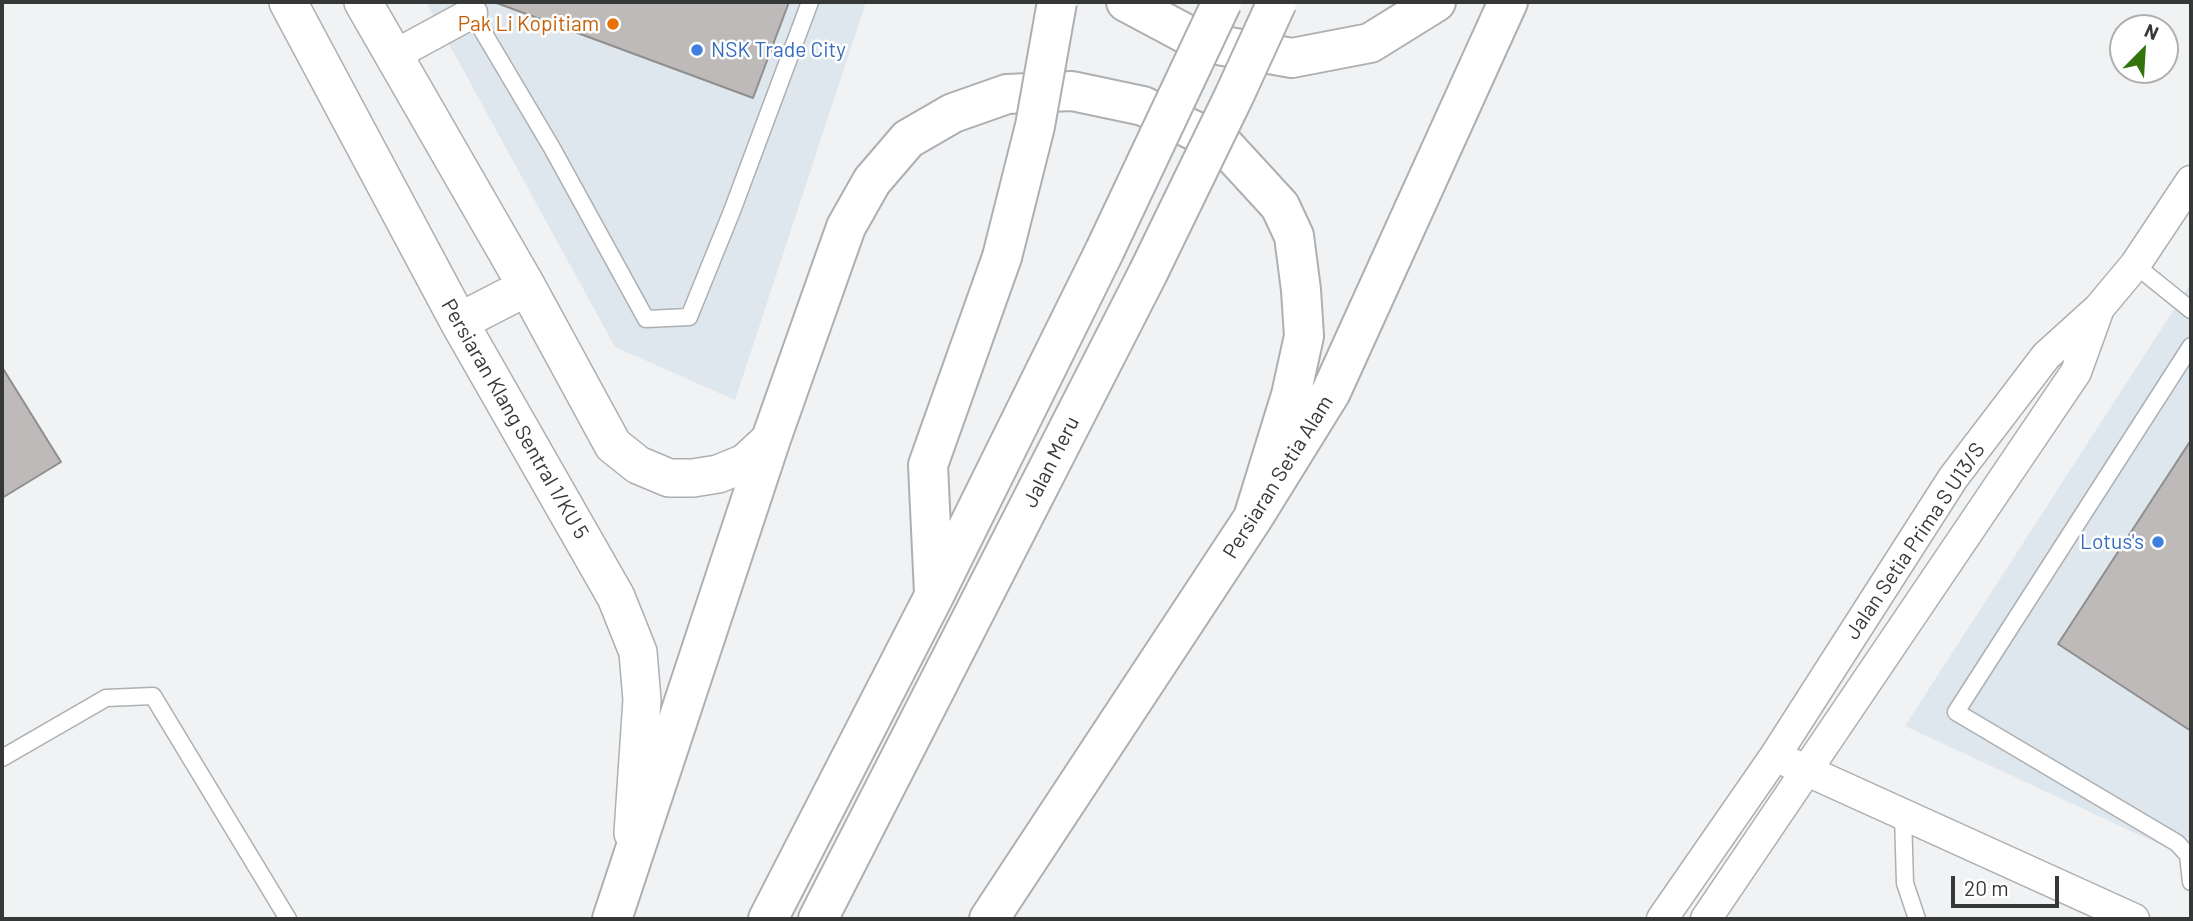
<!DOCTYPE html>
<html>
<head>
<meta charset="utf-8">
<style>
	body { margin:0 }
	#map { position:relative; width:2193px; height:921px; overflow:hidden; background:#f0f2f4; font-family:Barlow,sans-serif }
	canvas { display:block }
	.frame { position:absolute; inset:0; border:4px solid #363737; pointer-events:none }
	.north { position:absolute; left:2109px; top:14px; width:70px; height:70px; box-sizing:border-box; background:#fff; border:2px solid #afafaf; border-radius:50%; rotate:24deg; font-size:19px; font-weight:700; line-height:28px; text-align:center; color:#363737 }
	.north::after { content:''; display:block; margin:auto; width:24px; height:32px; background:#32730e; clip-path:polygon(50% 0,100% 100%,50% 72%,0 100%) }
	.scale { position:absolute; left:1951px; top:876px; width:108px; height:32px; box-sizing:border-box; border:4px solid #363737; border-top:0; padding-left:9px; font-size:21px; line-height:24px; white-space:nowrap; color:#363737; -webkit-text-stroke:5px #fff; paint-order:stroke }
</style>
</head>
<body>
<div id="map">
<canvas width="2193" height="921"></canvas>
<div class="frame"></div>
<div class="north">N</div>
<div class="scale">20 m</div>
</div>
<script>
const c = document.querySelector('canvas').getContext('2d');
c.lineJoin = 'round';
function fillPath(path, color) { c.fillStyle = color; c.fill(path, 'evenodd'); }
function trace(path, color, width, dash) { c.strokeStyle = color; c.lineWidth = width; c.lineCap = dash ? 'butt' : 'round'; c.setLineDash(dash || []); c.stroke(path); }
function label(font, color, halo, rows, align = 'center') {
  c.font = font + ' Barlow,sans-serif'; c.lineWidth = 5; c.setLineDash([]); c.textBaseline = 'middle'; c.strokeStyle = halo; c.fillStyle = color; for (const [text, x, y, turn = 0] of rows) {
    c.save(); c.translate(x, y); c.rotate((+turn || 0) * Math.PI / 180); c.textAlign = isNaN(turn) ? turn : align; if (halo) c.strokeText(text, 0, 0); c.fillText(text, 0, 0); c.restore();
  }
}
const built = new Path2D(`
	M426,2h440l-131,398 -120,-53z
	M2191,283v576l-286,-133z`);
const building = new Path2D(`
	M494,2h295l-36,96z
	M2,367l59,95 -59,36z
	M2191,440v291l-133,-87z`);
const service = new Path2D(`
	M469,8l83,140 94,171 43,-2 43,-106 78,-209
	M2135,265l56,45
	M2191,346l-235,366 221,131 11,12 3,27
	M2,758l104,-60 47,-2 135,223
	M1903,815l2,68 12,36`);
const minor = new Path2D(`
	M393,56l79,-43
	M1790,763l344,156
	M1662,919l113,-163 178,-278 93,-122 53,-48 36,-43 56,-84
	M1706,919l370,-547 22,-61`);
const tertiary = new Path2D(`
	M288,2l171,320 157,275 22,55 4,48 -9,133
	M363,2l164,285 86,158 25,20 31,13h24l25,-4 27,-11 26,-24
	M459,322l68,-35`);
const trunk = new Path2D(`
	M1126,2l75,40 91,16 78,-15 66,-41
	M934,593l-6,-128 74,-208
	M612,919l159,-480 75,-212 26,-46 36,-42 45,-26 54,-19 65,-3 71,15 81,39 56,61 14,30 7,54 3,46 -13,59 -38,123
	M768,919l166,-323 171,-346
	M818,919l330,-646
	M989,919l264,-401 78,-126 177,-390`);
const trunkBridge = new Path2D(`
	M1105,250l117,-248
	M1002,257l33,-131 22,-124
	M1148,273l86,-177 43,-94`);
const markers = [
	[613,24,7,"#e8710a"],
	[697,50,7,"#3f7fe0"],
	[2158,542,7,"#3f7fe0"]
];
const foodNames = [
	["Pak Li Kopitiam",599,24]
];
const shopNames = [
	["NSK Trade City",711,50],
	["Lotus's",2144,542,"right"]
];
const streetNames = [
	["Persiaran Klang Sentral 1/KU 5",515,419,60],
	["Jalan Meru",1051,462,-63],
	["Persiaran Setia Alam",1278,477,-58],
	["Jalan Setia Prima S U13/S",1915,541,-56]
];
fillPath(built, '#dee6ee');
fillPath(building, '#bdbab9');
trace(building, '#908e8c', 2);
trace(service, '#adafb1', 19);
trace(minor, '#adafb1', 33);
trace(tertiary, '#adafb1', 40);
trace(trunk, '#adafb1', 42);
trace(service, '#fff', 16);
trace(minor, '#fff', 30);
trace(tertiary, '#fff', 37);
trace(trunk, '#fff', 38);
trace(trunkBridge, '#adafb1', 42, []);
trace(trunkBridge, '#fff', 38);
for (const [x, y, r, color] of markers) { const dot = new Path2D(); dot.arc(x, y, r, 0, 2 * Math.PI); c.fillStyle = color; c.fill(dot); trace(dot, '#fff', 2.5); }
label('21px', '#c56008', '#fff', foodNames, 'right');
label('21px', '#366cbe', '#fff', shopNames, 'left');
label('21px', '#363737', '#fff', streetNames);
</script>
</body>
</html>
